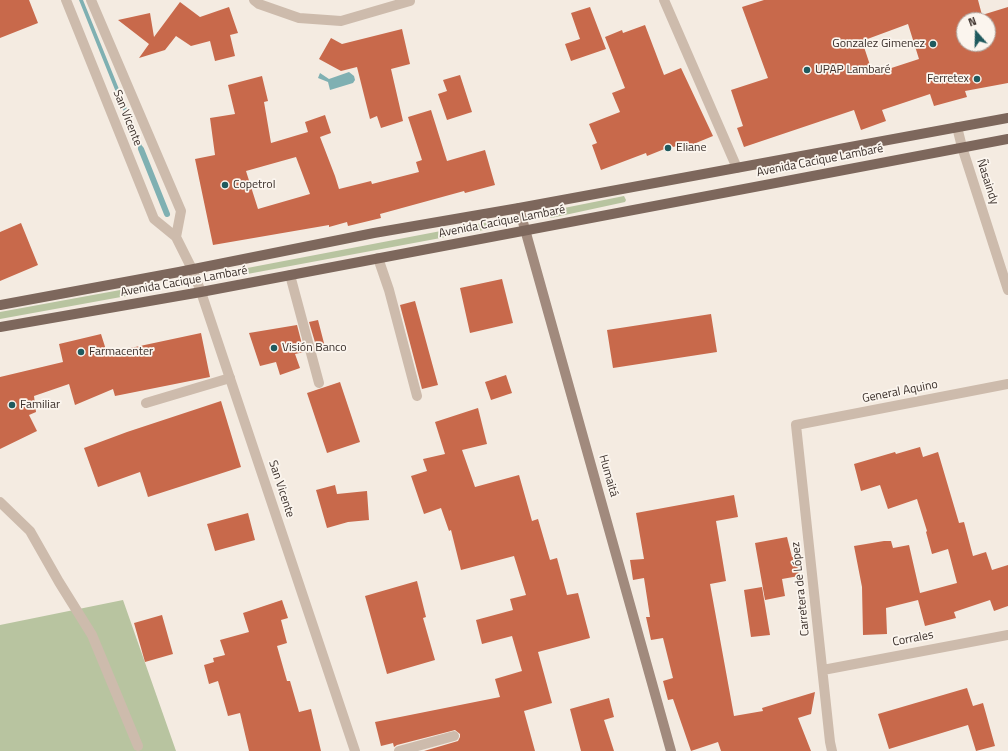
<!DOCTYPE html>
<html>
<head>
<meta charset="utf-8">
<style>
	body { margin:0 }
	#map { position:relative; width:1008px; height:751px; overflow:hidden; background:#f4ebe1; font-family:"Titillium Web",sans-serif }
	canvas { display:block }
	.north { position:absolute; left:956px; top:12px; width:40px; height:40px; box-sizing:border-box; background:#fbf5ee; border:1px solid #aea6a0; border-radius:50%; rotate:340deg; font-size:11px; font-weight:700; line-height:16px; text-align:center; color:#3b302b }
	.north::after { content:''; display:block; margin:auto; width:14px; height:18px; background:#1f5a5e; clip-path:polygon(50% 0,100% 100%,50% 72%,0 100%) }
</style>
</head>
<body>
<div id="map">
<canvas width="1008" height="751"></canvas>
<div class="north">N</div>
</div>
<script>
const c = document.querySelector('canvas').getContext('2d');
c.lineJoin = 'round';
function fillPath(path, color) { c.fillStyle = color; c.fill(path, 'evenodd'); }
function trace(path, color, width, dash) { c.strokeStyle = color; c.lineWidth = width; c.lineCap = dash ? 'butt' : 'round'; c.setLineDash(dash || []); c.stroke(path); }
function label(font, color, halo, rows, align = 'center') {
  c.font = font + ' "Titillium Web",sans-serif'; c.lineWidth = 3.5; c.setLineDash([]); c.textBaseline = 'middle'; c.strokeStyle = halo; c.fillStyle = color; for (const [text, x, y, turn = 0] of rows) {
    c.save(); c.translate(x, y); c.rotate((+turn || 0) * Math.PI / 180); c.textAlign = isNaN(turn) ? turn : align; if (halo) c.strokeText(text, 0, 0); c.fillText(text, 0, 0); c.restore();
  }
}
const green = new Path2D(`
	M624,196l2,4 -1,2 -74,16 -3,-3 1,-4z
	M488,222l3,4 -2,3 -247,46 -2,-1v-3l2,-2z
	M142,286l3,5 -2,2 -143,26v-7z
	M123,600l53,151h-176v-126z`);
const water = new Path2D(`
	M79,0h4l63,156 -4,1z
	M349,72l5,4 1,4 -2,3 -23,7 -2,-8 -10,-4 2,-5 9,6z`);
const stream = new Path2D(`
	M141,149l26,65`);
const building = new Path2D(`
	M0,0h29l9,23 -38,15z
	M764,0h214l4,15 26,-8v76l-43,8 2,6 -33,9 -4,-12 -48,16 4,11 -25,9 -7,-20 -110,37 -7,-19 6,-2 -12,-36 37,-12 -26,-71zM964,20h24v24h-24zM908,24l11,35 -46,15 -11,-33z
	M180,2l20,15 29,-10 9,26 -8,2 5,21 -20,5 -5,-20 -19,5 -15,-10 -11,14 -26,8 10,-14 -31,-24 32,-7 4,24z
	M590,7l16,42 -35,12 -6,-17 15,-5 -9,-26z
	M645,25l19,50 17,-7 32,68 -34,14 -2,-4 -4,1 -1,-1 -25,10 -1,-3 -45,17 -9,-25 5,-2 -8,-19 31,-12 -8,-19 13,-5 -20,-51 17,-7 1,3z
	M402,29l8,35 -19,5 12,52 -22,7 -4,-12 -7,3 -13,-52 -16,4 -22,-12 12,-21 11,6z
	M460,75l12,37 -25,8 -9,-26 9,-3 -4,-11z
	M262,76l6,25 -4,1 7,41 37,-11 -3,-10 20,-7 6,18 -11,4 15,39 4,13 32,-8 1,3 47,-12 -3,-10 6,-2 -14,-43 23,-7 16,51 38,-11 10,35 -30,8 -1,-2 -84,23 1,4 -33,8 -1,-4 -18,5v-2l-116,20 -18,-86 20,-4 -5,-37 25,-4 -7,-29zM296,157l14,37 -52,15 -12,-38z
	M21,223l17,42 -38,16v-49z
	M502,279l11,44 -43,10 -10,-45z
	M415,301l23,84 -16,4 -22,-84z
	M711,314l6,38 -104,16 -6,-38z
	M318,320l7,27 -8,2 -8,-27z
	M297,325l7,27 -9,2 5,14 -20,7 -4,-13 -16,4 -11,-33z
	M201,333l9,44 -95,19 -2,-7 -38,16 -6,-21 -35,12 2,16 -7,3 8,16 -37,18v-72l63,-15 -4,-18 42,-10 6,19z
	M506,375l6,18 -21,7 -6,-18z
	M340,382l20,60 -33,11 -20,-60z
	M221,401l20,66 -93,30 -8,-25 -42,15 -14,-39 43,-16z
	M478,408l9,36 -25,6 13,37 44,-12 13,46 6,-2 12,41 7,-2 10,37 11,-2 12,45 -52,14 14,51 -28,8 11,40h-111l34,-10 2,-4v-3l-5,-4 -58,15 -3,2 -1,-4 -12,3 -6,-24 125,-25 -5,-18 27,-8 -10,-35 -30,8 -6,-24 37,-10 -3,-11 16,-4 -12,-39 -53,14 -10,-40 -2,1 -8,-23 -17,6 -13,-38 16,-5 -4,-12 22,-5 -10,-32z
	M920,447l3,10 15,-5 21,71 5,-1 9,34 13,-4 6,18 16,-5v41l-14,5 -4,-11 -36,12 2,6 -31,8 -7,-26 -32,8 1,26 -24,1 -1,-48 -8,-41 30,-5h7l2,7 16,-3 11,48 37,-10 -9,-34 -16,5 -6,-22 1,-1 -10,-32 -29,10 -8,-24 -19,6 -7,-27 41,-12 1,2z
	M335,485l2,9 30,-3 2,29 -21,2 -21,6 -11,-38z
	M734,495l4,22 -22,4 10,60 -16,3 24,132 29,-5 -1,-3 53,-16 -4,22 -13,4 13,33h-90l-3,-9 -27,9 -18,-52 -5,1 -5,-19 10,-3 -10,-40 -12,2 -5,-23h4l-6,-39 -11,2 -3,-20 14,-1 -8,-46z
	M248,513l7,27 -40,11 -8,-27z
	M787,537l5,20h4l3,19 -17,3 3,17 -20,4 -10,-57z
	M417,581l9,36 -3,1 12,42 -48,14 -22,-78z
	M762,587l8,48 -19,2 -7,-47z
	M282,600l6,18 -7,2 6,23 -10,3 10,35h3l9,31 12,-3 10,42h-72l-9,-38 -12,3 -10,-35 -9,3 -5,-19 10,-3 -1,-4 12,-3 -5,-15 29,-8 -6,-19z
	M162,615l11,39 -28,8 -11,-39z
	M967,688l6,18 10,-3 12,43 -19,5 -8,-26 -79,24 -11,-35z
	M609,698l5,19 -10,3 10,31h-33l-11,-42z`);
const lane = new Path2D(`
	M254,0l5,4 40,14 42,3 69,-20
	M664,0l73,168
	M378,258l11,32 28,106
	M290,275l29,108
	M146,403l84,-25
	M0,502l30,29 29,51 33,53 46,111
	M399,751l55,-15`);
const street = new Path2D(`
	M66,0l88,219 22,18 16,32 9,23 154,459
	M91,0l90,211 -5,26
	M957,127l5,20 46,143
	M823,670l185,-35
	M832,751l-2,-9 -34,-317 212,-41`);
const secondary = new Path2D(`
	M519,208l152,543`);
const primary = new Path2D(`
	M0,305l179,-33 195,-39 145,-25 489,-90
	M0,327l201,-35 807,-153`);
const markers = [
	[933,44,4,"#1f5a5e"],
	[807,70,4,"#1f5a5e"],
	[977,79,4,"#1f5a5e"],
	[668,148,4,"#1f5a5e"],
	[225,185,4,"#1f5a5e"],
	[274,348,4,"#1f5a5e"],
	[81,352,4,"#1f5a5e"],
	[12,405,4,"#1f5a5e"]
];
const poiNames = [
	["Gonzalez Gimenez",925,44,"right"],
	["UPAP Lambaré",815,70],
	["Ferretex",969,79,"right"],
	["Eliane",676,148],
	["Copetrol",233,185],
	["Visión Banco",282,348],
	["Farmacenter",89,352],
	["Familiar",20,405]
];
const streetNames = [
	["San Vicente",127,118,68],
	["Avenida Cacique Lambaré",820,161,-11],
	["Ñasaindy",987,182,72],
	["Avenida Cacique Lambaré",502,222,-11],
	["Avenida Cacique Lambaré",184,282,-10],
	["General Aquino",900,392,-11],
	["Humaitá",608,476,74],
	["San Vicente",281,489,72],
	["Carretera de López",801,589,-96],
	["Corrales",913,639,-11]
];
fillPath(green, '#b8c4a0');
fillPath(water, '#7fb0b2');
trace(stream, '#7fb0b2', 6);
fillPath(building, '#c8694b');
trace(lane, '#cdbbac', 10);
trace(street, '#cdbbac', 10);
trace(secondary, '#a18a7d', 10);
trace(primary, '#7d675c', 10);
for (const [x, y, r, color] of markers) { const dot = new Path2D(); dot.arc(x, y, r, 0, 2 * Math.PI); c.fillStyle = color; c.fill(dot); trace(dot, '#fbf5ee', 1.5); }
label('12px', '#3b302b', '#fbf5ee', poiNames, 'left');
label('12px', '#3b302b', '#fbf5ee', streetNames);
</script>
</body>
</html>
